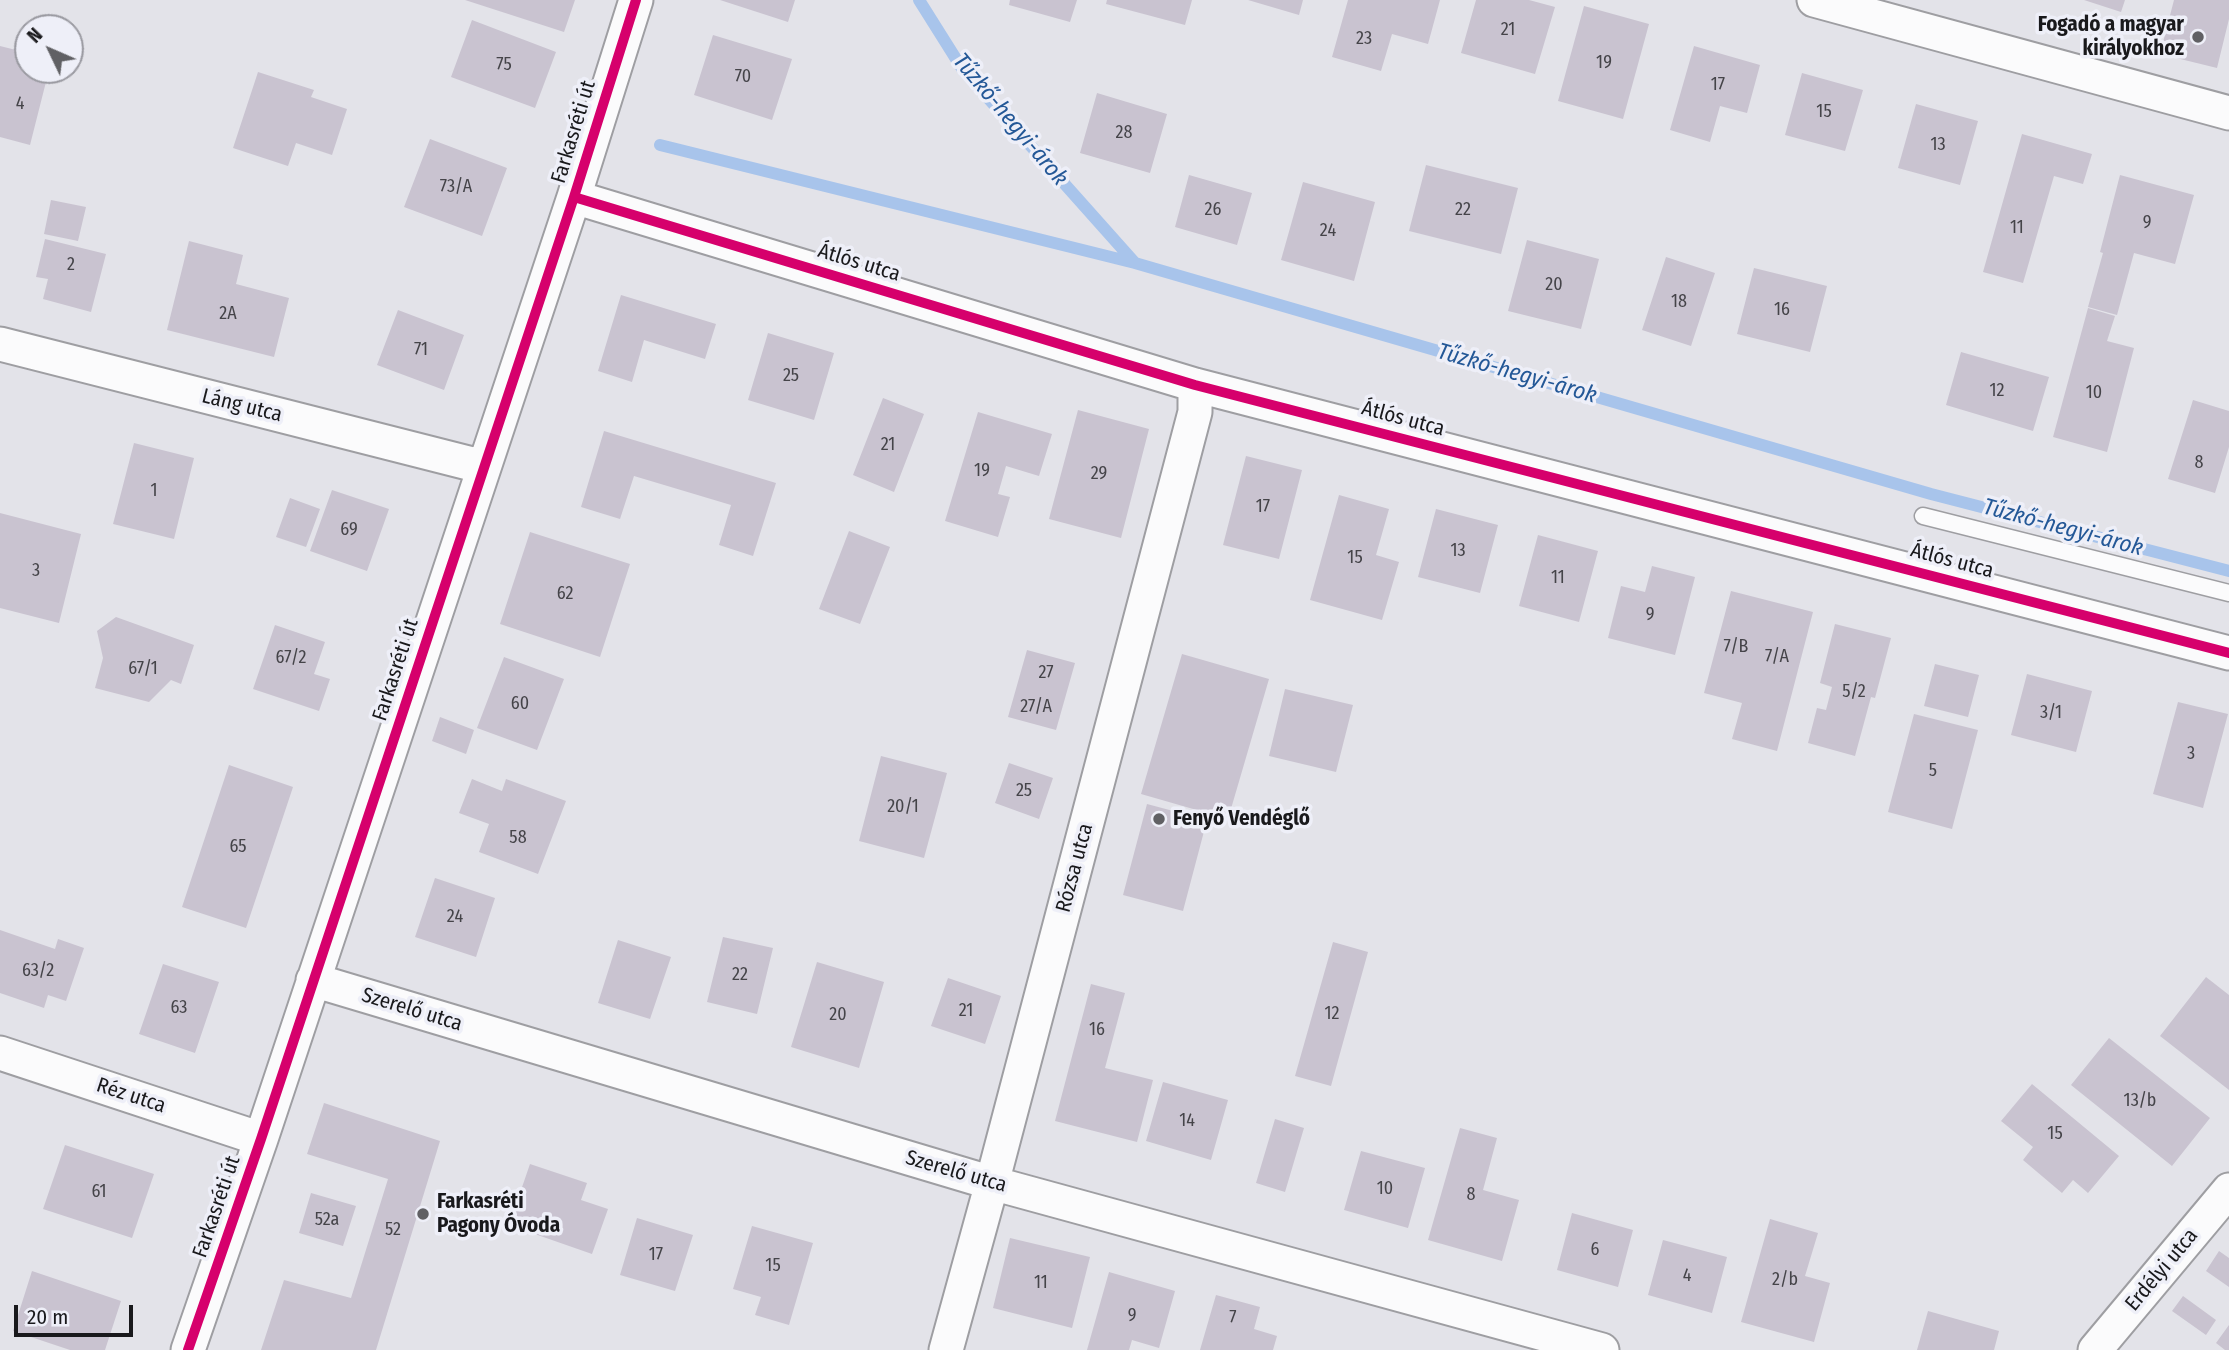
<!DOCTYPE html>
<html>
<head>
<meta charset="utf-8">
<style>
	body { margin:0 }
	#map { position:relative; width:2229px; height:1350px; overflow:hidden; background:#e3e3e9; font-family:"Fira Sans Condensed",sans-serif }
	canvas { display:block }
	.north { position:absolute; left:14px; top:14px; width:70px; height:70px; box-sizing:border-box; background:#eeeff8; border:2px solid #9999a0; border-radius:50%; rotate:314deg; font-size:19px; font-weight:700; line-height:28px; text-align:center; color:#19191c }
	.north::after { content:''; display:block; margin:auto; width:24px; height:32px; background:#606064; clip-path:polygon(50% 0,100% 100%,50% 72%,0 100%) }
	.scale { position:absolute; left:14px; top:1305px; width:119px; height:32px; box-sizing:border-box; border:4px solid #19191c; border-top:0; padding-left:9px; font-size:21px; line-height:24px; white-space:nowrap; color:#19191c; -webkit-text-stroke:5px #eeeff8; paint-order:stroke }
</style>
</head>
<body>
<div id="map">
<canvas width="2229" height="1350"></canvas>
<div class="north">N</div>
<div class="scale">20 m</div>
</div>
<script>
const c = document.querySelector('canvas').getContext('2d');
c.lineJoin = 'round';
function trace(path, color, width, dash) { c.strokeStyle = color; c.lineWidth = width; c.lineCap = dash ? 'butt' : 'round'; c.setLineDash(dash || []); c.stroke(path); }
function fillPath(path, color) { c.fillStyle = color; c.fill(path, 'evenodd'); }
function label(font, color, halo, rows, align = 'center') {
  c.font = font + ' "Fira Sans Condensed",sans-serif'; c.lineWidth = 7; c.setLineDash([]); c.textBaseline = 'middle'; c.strokeStyle = halo; c.fillStyle = color; for (const [text, x, y, turn = 0] of rows) {
    c.save(); c.translate(x, y); c.rotate((+turn || 0) * Math.PI / 180); c.textAlign = isNaN(turn) ? turn : align; if (halo) c.strokeText(text, 0, 0); c.fillText(text, 0, 0); c.restore();
  }
}
const stream = new Path2D(`
	M919,0l44,70 172,193 796,231 298,77
	M660,145l475,118`);
const building = new Path2D(`
	M465,0h110l-11,32z
	M720,0h75l-7,22z
	M1010,0h67l-7,22 -61,-17z
	M1107,0h85l-7,25 -79,-21z
	M1248,0h55l-4,15z
	M1348,0h92l-12,44 -36,-10 -11,37 -49,-14z
	M1476,0h53l26,7 -20,67 -74,-21z
	M2084,0h41l-4,12z
	M2174,0h55v19l-12,49 -57,-14z
	M1584,6l65,18 -26,95 -65,-18z
	M472,20l84,32 -21,56 -84,-31z
	M713,35l79,24 -20,61 -78,-25z
	M0,46l28,7v17h21l-19,75 -30,-8z
	M1694,46l66,19 -13,48 -27,-7 -10,36 -40,-12z
	M258,72l56,18 -3,7 36,12 -15,46 -36,-12 -8,23 -55,-18z
	M1802,73l61,17 -18,61 -60,-16z
	M1097,93l70,21 -17,59 -70,-20z
	M1916,104l62,17 -18,64 -62,-17z
	M2022,134l70,20 -9,30 -29,-8 -31,107 -40,-11z
	M430,139l77,29 -25,68 -78,-29z
	M1426,165l92,23 -17,66 -92,-23z
	M1189,175l63,18 -15,52 -62,-18z
	M2120,175l74,20 -19,69 -41,-11 -17,62 -29,-8 15,-54 -3,-1z
	M1303,182l72,20 -21,79 -73,-21z
	M51,200l35,7 -8,34 -34,-7z
	M45,239l61,15 -15,58 -48,-13 5,-20 -12,-2z
	M1527,240l72,19 -18,70 -73,-18z
	M189,241l54,14 -7,29 53,14 -15,59 -107,-27z
	M1666,257l49,16 -24,73 -49,-16z
	M1754,268l73,18 -17,66 -73,-18z
	M621,295l95,29 -11,35 -61,-19 -12,42 -34,-11z
	M2088,308l27,8 -8,25 27,7 -27,104 -54,-15z
	M398,310l66,25 -20,55 -67,-25z
	M768,333l66,20 -20,67 -66,-20z
	M1961,352l88,25 -16,54 -87,-26z
	M883,398l41,16 -30,78 -41,-17z
	M2193,400l36,11v36l-14,46 -47,-14z
	M1078,410l71,19 -28,109 -72,-19z
	M978,412l74,22 -13,42 -33,-10 -8,28 12,3 -12,40 -53,-16z
	M604,431l172,52 -23,73 -34,-11 12,-40 -97,-29 -14,43 -39,-12z
	M134,443l60,15 -20,81 -61,-15z
	M1246,456l56,14 -23,89 -56,-14z
	M332,490l57,19 -22,62 -57,-20z
	M1339,495l50,14 -13,46 23,7 -17,58 -72,-20z
	M290,498l30,11 -14,38 -30,-10z
	M1436,509l62,16 -18,68 -62,-16z
	M0,513l81,21 -22,89 -59,-15z
	M849,531l41,16 -30,77 -41,-15z
	M530,532l100,32 -30,93 -100,-33z
	M1538,535l60,16 -19,71 -60,-16z
	M1652,566l43,11 -20,78 -67,-17 13,-52 24,6z
	M1731,591l82,21 -36,139 -45,-12 10,-36 -38,-10z
	M116,617l78,28 -13,39 -10,-4 -22,22 -54,-14 8,-30 -6,-27z
	M1835,624l56,14 -16,60 -4,-1 -16,59 -47,-13 9,-35 9,2 6,-23 -12,-4z
	M275,625l50,17 -11,32 16,5 -11,32 -66,-22z
	M1027,650l48,13 -19,67 -48,-13z
	M1182,654l87,25 -41,140 -87,-25z
	M504,657l60,22 -27,71 -60,-22z
	M1935,664l44,11 -11,42 -44,-11z
	M2027,674l65,17 -16,61 -65,-17z
	M1285,689l68,16 -17,67 -67,-16z
	M2178,702l50,12 -25,94 -50,-14z
	M1914,714l64,16 -26,99 -64,-17z
	M440,717l34,13 -8,24 -34,-13z
	M881,756l66,17 -23,85 -65,-17z
	M1009,763l44,15 -14,41 -44,-16z
	M229,765l64,22 -47,141 -64,-21z
	M472,779l30,12 4,-12 60,22 -28,73 -59,-22 10,-28 -30,-11z
	M1147,804l60,16 -24,91 -60,-16z
	M435,878l60,20 -19,59 -61,-20z
	M0,930l55,19 3,-10 26,9 -18,53 -18,-6 -4,13 -44,-15z
	M723,937l50,11 -16,66 -50,-12z
	M618,940l53,17 -21,62 -52,-16z
	M1333,942l35,10 -37,134 -36,-10z
	M817,962l67,20 -25,86 -68,-21z
	M163,964l56,18 -24,71 -56,-19z
	M2206,977l23,18v95l-69,-54z
	M948,978l53,18 -16,48 -54,-18z
	M1091,984l34,9 -20,75 48,12 -16,62 -82,-21z
	M2109,1038l101,80 -38,48 -101,-81z
	M1163,1082l65,18 -17,60 -65,-19z
	M2032,1084l87,72 -31,37 -15,-13 -11,13 -39,-33 10,-13 -32,-26z
	M324,1103l116,38 -64,209h-115l23,-70 67,18 37,-119 -81,-25z
	M1275,1119l29,9 -19,64 -29,-9z
	M1460,1128l37,10 -14,52 36,10 -17,61 -74,-21z
	M65,1145l89,29 -22,64 -89,-29z
	M1361,1151l64,17 -17,60 -64,-18z
	M530,1164l57,19 -6,17 27,9 -16,45 -83,-29z
	M311,1193l45,13 -13,40 -44,-13z
	M1572,1213l61,17 -15,57 -61,-17z
	M637,1218l56,17 -18,56 -55,-16z
	M1770,1219l48,14 -13,43 25,7 -16,59 -73,-20z
	M752,1226l61,17 -24,82 -34,-10 6,-18 -28,-8z
	M1010,1238l80,19 -18,71 -79,-20z
	M1663,1240l64,17 -15,56 -64,-18z
	M2219,1251l10,7v29l-23,-16z
	M32,1271l89,30 -16,49h-35l-57,-19z
	M1109,1272l66,19 -16,57 -27,-8 -3,10h-42z
	M1216,1295l44,12 -6,22 23,7 -4,14h-73z
	M2183,1296l33,24 -10,15 -34,-24z
	M1928,1311l71,20 -5,19h-77z
	M2229,1325v25h-4l-9,-7z`);
const lane = new Path2D(`
	M1923,516l306,77`);
const street = new Path2D(`
	M1814,0l415,113
	M574,197l621,188 1034,268
	M0,344l484,123
	M313,980l679,203 610,167
	M0,1053l261,86
	M188,1350l73,-211 313,-942 62,-197
	M946,1350l46,-167 203,-771v-27
	M2095,1350l134,-160`);
const cycleway = new Path2D(`
	M574,197l621,188 1034,268
	M188,1350l73,-211 313,-942 62,-197`);
const markers = [
	[2198,37,7,"#606064"],
	[1159,819,7,"#606064"],
	[423,1214,7,"#606064"]
];
const numberNames = [
	["21",1508,30],
	["23",1364,39],
	["19",1604,63],
	["75",504,65],
	["70",743,77],
	["17",1718,85],
	["4",20,104],
	["15",1824,112],
	["28",1124,133],
	["13",1938,145],
	["73/A",456,187],
	["26",1213,210],
	["22",1463,210],
	["9",2147,223],
	["11",2017,228],
	["24",1328,231],
	["2",71,265],
	["20",1554,285],
	["18",1679,302],
	["16",1782,310],
	["2A",228,314],
	["71",421,350],
	["25",791,376],
	["12",1997,391],
	["10",2094,393],
	["21",888,445],
	["8",2199,463],
	["19",982,471],
	["29",1099,474],
	["1",154,491],
	["17",1263,507],
	["69",349,530],
	["13",1458,551],
	["15",1355,558],
	["3",36,571],
	["11",1558,578],
	["62",565,594],
	["9",1650,615],
	["7/B",1736,647],
	["7/A",1777,657],
	["67/2",291,658],
	["67/1",143,669],
	["27",1046,673],
	["5/2",1854,692],
	["60",520,704],
	["27/A",1036,707],
	["3/1",2051,713],
	["3",2191,754],
	["5",1933,771],
	["25",1024,791],
	["20/1",903,807],
	["58",518,838],
	["65",238,847],
	["24",455,917],
	["63/2",38,971],
	["22",740,975],
	["63",179,1008],
	["21",966,1011],
	["12",1332,1014],
	["20",838,1015],
	["16",1097,1030],
	["13/b",2140,1101],
	["14",1187,1121],
	["15",2055,1134],
	["10",1385,1189],
	["61",99,1192],
	["8",1471,1195],
	["52a",327,1220],
	["52",393,1230],
	["6",1595,1250],
	["17",656,1255],
	["15",773,1266],
	["4",1687,1276],
	["2/b",1785,1280],
	["11",1041,1283],
	["9",1132,1316],
	["7",1233,1318]
];
const poiNames = [
	["Fogadó a magyar",2184,25,"right"],
	["királyokhoz",2184,49,"right"],
	["Fenyő Vendéglő",1173,819],
	["Farkasréti",437,1202],
	["Pagony Óvoda",437,1226]
];
const streetNames = [
	["Farkasréti út",574,132,-73],
	["Átlós utca",859,263,17],
	["Láng utca",242,406,14],
	["Átlós utca",1403,419,15],
	["Átlós utca",1952,561,15],
	["Farkasréti út",396,670,-72],
	["Rózsa utca",1075,868,-75],
	["Szerelő utca",412,1010,17],
	["Réz utca",131,1096,18],
	["Szerelő utca",956,1172,16],
	["Farkasréti út",217,1207,-71],
	["Erdélyi utca",2162,1270,-50]
];
const waterNames = [
	["Tűzkő-hegyi-árok",1010,120,50],
	["Tűzkő-hegyi-árok",1517,374,16],
	["Tűzkő-hegyi-árok",2063,528,15]
];
trace(stream, '#a8c4eb', 12);
fillPath(building, '#c9c3d0');
trace(lane, '#9e9ea2', 19);
trace(street, '#9e9ea2', 37);
trace(lane, '#fbfbfc', 16);
trace(street, '#fbfbfc', 33);
trace(cycleway, '#d6006c', 10);
for (const [x, y, r, color] of markers) { const dot = new Path2D(); dot.arc(x, y, r, 0, 2 * Math.PI); c.fillStyle = color; c.fill(dot); trace(dot, '#eeeff8', 2.5); }
label('18px', '#454449', null, numberNames);
label('bold 21px', '#19191c', '#eeeff8', poiNames, 'left');
label('21px', '#19191c', '#eeeff8', streetNames);
label('italic 23px', '#245897', '#eeeff8', waterNames);
</script>
</body>
</html>
